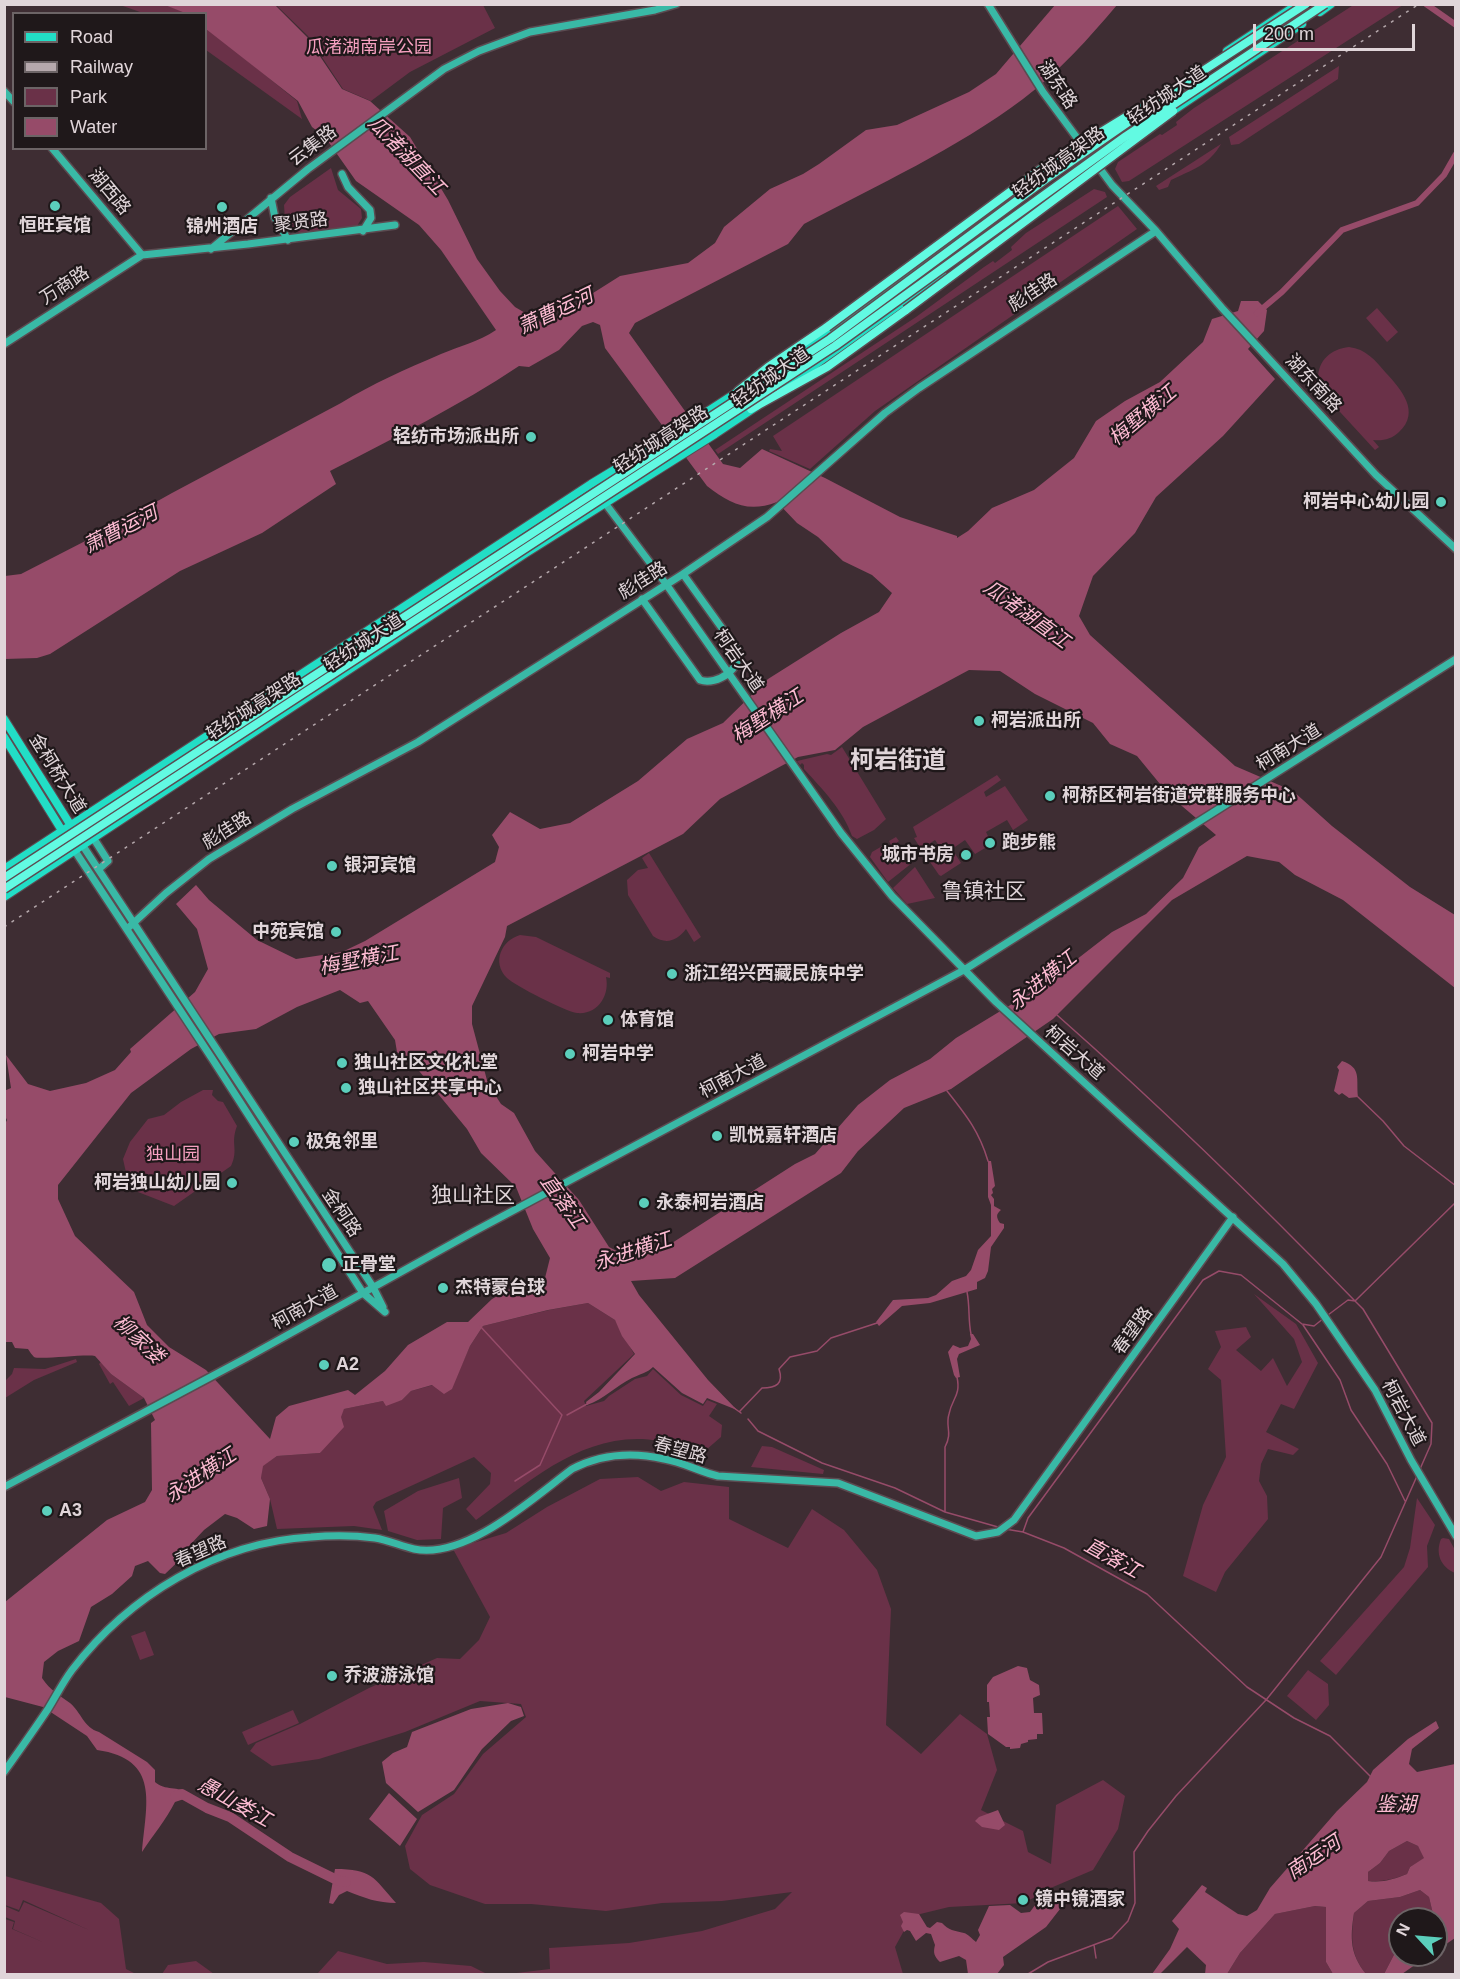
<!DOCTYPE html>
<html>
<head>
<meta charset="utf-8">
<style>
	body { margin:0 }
	#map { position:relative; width:1460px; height:1979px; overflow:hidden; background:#3e2d33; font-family:Helvetica,sans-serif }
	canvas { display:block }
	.frame { position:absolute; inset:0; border:6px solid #e0d5d9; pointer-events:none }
	.legend { position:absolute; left:12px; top:12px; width:195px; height:138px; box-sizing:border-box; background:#1f181a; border:2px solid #6c6466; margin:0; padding:8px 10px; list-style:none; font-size:18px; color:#e0d5d9 }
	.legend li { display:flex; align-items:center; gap:12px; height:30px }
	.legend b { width:30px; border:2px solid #6c6466 }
	.north { position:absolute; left:1388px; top:1907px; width:60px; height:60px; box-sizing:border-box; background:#1f181a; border:2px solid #6c6466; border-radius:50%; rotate:296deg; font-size:16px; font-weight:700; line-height:24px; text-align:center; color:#e0d5d9 }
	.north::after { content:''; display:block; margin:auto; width:21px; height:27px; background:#5bcebb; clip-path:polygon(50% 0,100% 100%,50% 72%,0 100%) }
	.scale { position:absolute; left:1253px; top:24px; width:162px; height:27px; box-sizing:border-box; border:3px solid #e0d5d9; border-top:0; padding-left:8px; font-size:18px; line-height:21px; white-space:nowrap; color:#e0d5d9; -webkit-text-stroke:4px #1f181a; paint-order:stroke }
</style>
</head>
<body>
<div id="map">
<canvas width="1460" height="1979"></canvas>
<div class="frame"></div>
<ul class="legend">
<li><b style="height:8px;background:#22dec6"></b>Road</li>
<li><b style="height:8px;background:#b5a8ac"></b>Railway</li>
<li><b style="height:16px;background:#6a3148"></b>Park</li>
<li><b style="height:16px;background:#964b69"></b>Water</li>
</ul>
<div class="north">N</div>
<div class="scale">200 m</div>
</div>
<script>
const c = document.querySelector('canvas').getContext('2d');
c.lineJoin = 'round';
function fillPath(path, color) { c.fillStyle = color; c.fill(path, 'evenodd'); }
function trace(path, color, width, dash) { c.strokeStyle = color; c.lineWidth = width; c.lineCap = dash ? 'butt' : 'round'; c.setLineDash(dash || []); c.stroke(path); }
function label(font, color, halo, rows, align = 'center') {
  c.font = font + ' Helvetica,"Noto Sans SC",sans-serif'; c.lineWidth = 4.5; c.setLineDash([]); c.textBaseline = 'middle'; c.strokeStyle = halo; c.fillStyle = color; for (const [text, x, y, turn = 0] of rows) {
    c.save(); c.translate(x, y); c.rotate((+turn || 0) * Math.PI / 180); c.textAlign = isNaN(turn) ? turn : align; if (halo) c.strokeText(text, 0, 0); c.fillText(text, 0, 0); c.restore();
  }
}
const green = new Path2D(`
	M1355,4l48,1 -274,176 -7,1 -7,-13 3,-7 42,-28 2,1 15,-10 -1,-3 18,-14z
	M120,5h46l20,8h-43z
	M276,5h207l12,23 -85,44 -39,29 -28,-12 -35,-53z
	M206,27l91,74 5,18 -96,-69z
	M1339,66l-1,13 -99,65 -8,1 -2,-8z
	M1221,144c-12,21 -29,26 -50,36l-3,7 -9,3 -3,-4z
	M331,168l7,22 23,19 1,9 -5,8 -54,8 -9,-4 -9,-10 -1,-15 6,-8z
	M1094,189l11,3 2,5 -389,257 -3,-4 201,-133 68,-50 9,-6 2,2 17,-13 -1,-3 15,-14z
	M1118,206l19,23 -262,182 -65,58 -41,-18 1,-2 12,2 -9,-15z
	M1377,308l21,24 -11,10 -21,-24z
	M1349,347c17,2 26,13 37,26 15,16 35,39 13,59 -7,7 -16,9 -26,8l6,7 -4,3 -69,-75 4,-4 8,8c0,-19 13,-30 31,-32z
	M842,747l44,72 -12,11 -17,9 -5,-3c-9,-26 -29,-46 -48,-67v-4l-2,-2 -2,2 -3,-4 30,-7 4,1z
	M997,775l4,5 -17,12 2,5 19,-11 23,34 -15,10 -6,-10 -21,12 6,12 -17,10 -10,-14 -13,9 9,14 -20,13 -2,-1 -11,-16 14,-9 -7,-10 -14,9 -7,-11 3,-1 -4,-10z
	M896,837l3,4 -4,3 8,16 6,-3 3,6 -24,19 -18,-25 2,-5 12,-7 3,5 5,-3 -3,-6z
	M649,853l52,84 -7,5 -8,-13c-9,12 -20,16 -33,7l-25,-41 -1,-15 11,-10 10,-2 -6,-10z
	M915,867l20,31 -28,6 -14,-16z
	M520,935l16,2 74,36v5l-4,-1c4,18 -8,38 -29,36 -11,-1 -63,-28 -70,-35 -16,-16 -5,-38 13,-43z
	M203,1090h10l-1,5 6,6 5,1 14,24c-7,18 2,23 -6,40l-57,40 -36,-14 -11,-15 -4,-18 7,-17 18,-23 16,-4 17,-13z
	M1254,1294l42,30 22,39 -24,46 -13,-5 -15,28 33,17 -6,6 -25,-6 -7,15 -2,17 8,15 1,23 -43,53 -9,20 -33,-16 20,-71 23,-48 -5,-77 -13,-11 13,-22 -6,-16 31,-4 5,10 -15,13 25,21 12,-13 14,28 15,-24 -8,-23z
	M588,1303l27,17 19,34 -50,47 2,5 18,-5 5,-5 26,-17 12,-3 6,-7 28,26 22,11 4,-6 10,4 -8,12 13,9 -1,12 -22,19c-12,-5 -26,-12 -39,-15 -73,-13 -128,39 -184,79l-10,-11 24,-25 1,-11 -17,-16 -98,45 -3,5 9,23 -28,-4 -77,3 -7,-30 -9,-21 1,-12 15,-10 43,-3 24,-44 39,-8 19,-1 9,-9 22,-6 18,4 19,-43 13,-20 66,-16z
	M76,1359l1,3 -43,18 -29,18v-17l7,-7 2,-6 31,1z
	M101,1362l10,12 33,24 -15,8 -16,-24 -3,2 -11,-20z
	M762,1446l10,1 52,23 -1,4 -72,-7z
	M638,1477l23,14 23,-9 45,5v32l59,29 24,-39 32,21 33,40 14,39 -5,116 35,29 39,-40 27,20 10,36 -16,40 42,21 5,21 23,12 5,-59 47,-25 22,16 -7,33 -25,41 -40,17 -29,16 -75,4 -37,9 -17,31 8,27h-395l42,-5 -1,-21 80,-5 73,-12 73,-22 17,-17 -70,9 -60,2 -56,8 -75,-7h-46l-55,-19 -20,-16 -5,-23 17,-31 32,-21 29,-40 43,-37 -5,-13 -41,-3 -75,31 -86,27 -47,7 -22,-15 6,-8 44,-19 69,-36 68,-30 23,1 19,-19 11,-23 -37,-68 53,-16 41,-26 53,-28z
	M459,1478l3,20 -19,10 -2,31 -24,1 -29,-9 -4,-20 34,-20z
	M1417,1498l18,27 -8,21 1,21 -92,108 -16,-14 84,-94 6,-19z
	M1443,1538l6,1 6,11v23c-14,-6 -20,-19 -14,-34z
	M145,1631l9,24 -14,5 -9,-24z
	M1308,1670l20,14 1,21 -13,15 -29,-24z
	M293,1710l6,13 -51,22 -6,-13z
	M1407,1841l11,5 7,12 -15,9 -3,7c-13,5 -24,8 -39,7v-9l12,-9 9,-12z
	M5,1876l96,27 18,16 7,50 10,5h-128l-3,-1v-54l9,3 -2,7 33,14 -32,-14 2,-8 -10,-4v-11l14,6 5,-10 65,28 -66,-30 -4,10 -14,-5z
	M1420,1890l9,7 4,17 -4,5h-29v29l-3,1 -13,25h-18c-16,-20 -15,-36 -12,-61l14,-12 32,-4z
	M1315,1906l11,1v55l7,12h-106l13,-21 35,-39z
	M338,1951l49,13 37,-2 47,4 16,8h-170z
	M196,1961l18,13h-52l6,-9z`);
const water = new Path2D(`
	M165,5h110l32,32 35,52 28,12 40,36 38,63 29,59 23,32 15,16 29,17 76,-48 68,-13 27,-20 9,-16 46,-38 33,-15 16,-10 47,-34 31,-5 72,-33 27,-18 59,-69h62c-28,33 -58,67 -94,94 -67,50 -145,86 -219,125l-16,20 -153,79 -6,10 94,131 17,4 22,-19 63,29 75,39 57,19v2l11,-7 24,-23 42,-18 40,-32 22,-37 29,-20 35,-19 43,-40 9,-23 26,-8 3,-10h17l9,9 -3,21 -16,18 27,30 -52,57 -67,61 -21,36 -42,43 -14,40 11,19 145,131 58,25 39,35 78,61 45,28v73l-112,-88 -48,-25 -16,-13 -32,-6 -75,44 -119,119 -102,70 -47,19 -46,43 -17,22 -166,105 -44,3 8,14 69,85 29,30 -30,-12 -4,6 -21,-11 -29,-26c-6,6 -13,7 -21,11 -16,8 -28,21 -45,27l-1,-3 13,-10 36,-38 -13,-18 -7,-16 -27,-17 -40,7 -65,16 -13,20 -18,43 -8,5 -12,-9 -21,6 -9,9 -16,6 -3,-5 -39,8 -3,8 3,10 -24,26 -43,3 -14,10 -2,12 9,21 -3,27 -13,3 -17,-11 -12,-4 -21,16 -14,15 -4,9 -21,20 -5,-1 -12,-12 -13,5 -3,10 -20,18 -21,13 -12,34 -21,10 -14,11 -2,16c9,13 16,16 28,25 11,9 14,25 29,29l48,30 8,8v12c10,9 23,4 34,11l-2,5 -12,4c-9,18 -22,33 -33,50 4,-48 19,-93 -45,-102l-10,-14 -44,-29 -38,-10v-95l102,-82 38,-18 7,-12 -1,-67 4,-3 -11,-22 -33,-24 -16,-18c-11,-2 -55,4 -61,1 -2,-2 -4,-5 -6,-8l-13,-1 -3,-6h-7l-1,-216 3,-6 -2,-4 -1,-25 7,-3 -5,-33 22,29 22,7 36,-8 29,-13 16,-18 -1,-3 65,-57 13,-23 -11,-40 -21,-25 20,-19 13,15 48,40 39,19 46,-7 23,-11 130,-79 4,-15 -7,-12 18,-23 30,17 30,-6 68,-42 49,-42 36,-16 45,-44 73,-46 38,-21 13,-19 -20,-18 -29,-14 -25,-24 -21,-14 -20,-21c-29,11 -47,2 -70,-16l-102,-138 -5,-23 -7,-3 -11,4 -23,24 -30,17 -10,-1c-60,40 -125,72 -189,105l6,13 -74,49 -82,38 -130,83 -13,4 -32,1v-83l16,-2 74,-38 77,-43 169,-90c31,-19 65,-34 100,-49 19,-8 37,-12 55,-24l-55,-80 -22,-25 -63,-44 -31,-44 -13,-10 -14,-26 -92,-72v-15l-21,-1zM969,670l31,1 35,23 58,29 17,21 27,12 32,39 47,40 -17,12 -16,31 -37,36 -34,18 -67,52 -89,54 -26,21 -40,21 -32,25 -43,49 -20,10 -123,79 -46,13 -17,-9 -30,-47 -44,-49 -21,-38 -13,-9 -13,-20 -16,-60v-18l33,-69 2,-11 176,-92 37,-35 78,-42 37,-7 28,-23zM340,990l20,13 8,-2 27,39 2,12 18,14 52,63 14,24 35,34 17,42 17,29 -7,28 -15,4 -18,-1 -18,10 -24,23h-21l-39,23 -23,26 -30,24 -7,-5 -59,16 -13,11 -6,22 -64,-69 -37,-23 -22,-22 -13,-33 -59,-56 -17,-37v-14l73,-92 60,-44 28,-15 37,-5 41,-22z
	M1342,1061c20,7 14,17 16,36l-9,1 -7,-5 -3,2 -5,-4 5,-21 -2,-3z
	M988,1161h3l4,25 -3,3 1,4 -2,2 3,4v7l7,4c-5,4 -5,7 -1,13l4,1v4l-13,19 -3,24 -3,7 -8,4v7l-47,14 -28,3 -23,20 -3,-4 17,-22 35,-2 8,-3 16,-14 14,-5 5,-6 7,-20 13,-14v-31l-3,-8z
	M970,1334h3l7,11 -21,9 -2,5 3,18 -4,1 -2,-3 -6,-23 5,-7 7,3 8,-2 3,-7z
	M1018,1666l9,2 3,12 9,5 1,10 -7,3 1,15h8l1,21h-6v5l-9,1v2l-7,2 -1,4 -10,1v-2h-4l-18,-13 -1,-17h3l-1,-15h-2v-17l6,-8z
	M508,1703l13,4 3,9 -13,5 -29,28 -28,41 -36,22 -32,-29 -4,-21 11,-9 14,-6 5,-15 59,-23z
	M1436,1721l3,7 -27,21 -3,15 8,8 38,-8v174l-19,13v-32h-7l4,-5 -4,-17 -9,-7 -20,7 -32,4 -14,12c-4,25 -4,41 12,61h-33l-7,-12v-55l-11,-1 -40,8 -35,39 -13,21h-22l1,-9 -19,-18 -27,27h-8l18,-25 9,-20 -7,-8 30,-36 5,3 -2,4 33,22 9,2 10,-6 13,-22 67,-77 30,-29 6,-12 35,-31zM1407,1841l11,5 6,12 -14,9 -3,7c-13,5 -24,9 -39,7v-9l12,-9 9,-12z
	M389,1793l28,26 -17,27 -31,-27z
	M998,1810l7,15 -6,5 -17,-3 -7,-6 4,-4z
	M335,1869c37,0 38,8 61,34 -18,0 -32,-5 -49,-12l-8,4 -6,9 -4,-1z
	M1043,1894l15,1 2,14 -14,18 -43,30 1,8 -7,9h-29l-2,-14 -7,-4 -19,6c-6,-6 -7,-9 -5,-17l-4,-11 -5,-1 -10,8 -6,-10 -3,-1 -3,2 -3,-6 2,-4 -3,-7 4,-3 15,2 8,13 3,1 7,-6 5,1c6,7 13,8 22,10 4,1 8,6 12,9l4,-7 -2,-5 11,-24 21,-1 11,8 9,-1z
	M1400,1948v7h29l-27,19h-18l13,-25z`);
const stream = new Path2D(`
	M1057,1015c103,91 202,187 298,286l101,-99
	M947,1091c19,24 32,40 41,70
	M1358,1097l25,24 21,25 52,40
	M967,1292c3,14 1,28 4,42
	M1328,1315l20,-15 7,1 8,8 69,114 -1,21 -11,25
	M1303,1325l37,55 11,30 36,54 18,37
	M480,1326l82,89 -22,50 -25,16
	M734,1408l7,5
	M740,1411l22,-23c14,0 22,-4 17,-19l11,-12 27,-6 14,-13 46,-15
	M567,1415l20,-11
	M748,1419l10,12 64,32 73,25 50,24 53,15
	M945,1512v-65c8,-15 0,-20 4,-33 3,-16 12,-18 8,-37
	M1005,1529l18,3 41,16 83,46 100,93 47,31 36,18 41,41
	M1023,1532l5,-14 175,-238 16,-9 22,4 61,49 12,2 10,-8
	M1094,1945l2,13
	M1028,1974l20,-12 64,-24 16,-17 7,-18 -1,-51 14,-21 28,-35 90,-96 115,-143 36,-81`);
const canal = new Path2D(`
	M1426,4l30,21
	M1257,313l25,-21 60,-62 75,-27 27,-28 12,-21`);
const river = new Path2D(`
	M175,1796l7,-2 25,14 23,9 60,40 49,24 7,1`);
const secondary = new Path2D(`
	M988,4l55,88 69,93 44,46 66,77 154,167 80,74
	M4,91l10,11
	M52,148l90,107
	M342,174l6,13 22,23 1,8 -8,13
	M271,198l4,20 13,22
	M211,249l97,-80 136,-100 35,-18 51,-19 125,-22 21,-6
	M4,344l138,-89 106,-11 147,-19
	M605,503l61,81 175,249 51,63 104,106 287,262 33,40 59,86 36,70 45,76
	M642,599l58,81c17,6 44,-12 37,-31l-54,-75
	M94,839l14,22 -9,8
	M83,846l290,441 10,20
	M75,851l138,209 150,233 22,19
	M127,929l39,-36 43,-34 83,-50 126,-67 265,-168 84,-57 118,-104 34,-25 237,-157
	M4,1487l242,-129 227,-126 491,-262 492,-311
	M4,1772c15,-21 30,-42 44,-63 8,-13 15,-27 24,-39 57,-74 145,-128 239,-133 21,-2 42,-2 64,1 13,2 26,8 39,11 52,11 119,-51 158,-80 29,-15 61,-17 92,-10 19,3 36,13 54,17l120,7 138,53 22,-4 16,-12 219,-303`);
const primary = new Path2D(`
	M1320,12l11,-8
	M1227,51l65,-43
	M1168,114l134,-90
	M1130,116l37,-25
	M800,350l77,-51 193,-143
	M781,389l161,-115
	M4,719l79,126
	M4,737l70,113
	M4,869l587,-385 71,-43 80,-52
	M4,897l522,-344 189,-119 42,-28`);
const highway = new Path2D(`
	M738,391l30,-24 59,-40
	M751,409l76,-42 79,-57`);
const rail = new Path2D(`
	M4,927l1415,-923`);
const highwayBridge = new Path2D(`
	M906,310l267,-199
	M827,327l214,-158 93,-57
	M4,878l826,-539 216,-160 155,-107 105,-68
	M4,889l831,-543 291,-210 199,-132`);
const markers = [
	[55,206,6,"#5bcebb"],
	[222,207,6,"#5bcebb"],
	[531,437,6,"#5bcebb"],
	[1441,502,6,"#5bcebb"],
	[979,721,6,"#5bcebb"],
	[1050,796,6,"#5bcebb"],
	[990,843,6,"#5bcebb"],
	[966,855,6,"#5bcebb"],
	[332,866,6,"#5bcebb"],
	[336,932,6,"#5bcebb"],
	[672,974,6,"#5bcebb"],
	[608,1020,6,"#5bcebb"],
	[570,1054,6,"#5bcebb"],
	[342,1063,6,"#5bcebb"],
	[346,1088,6,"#5bcebb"],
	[717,1136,6,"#5bcebb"],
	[294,1142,6,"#5bcebb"],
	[232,1183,6,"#5bcebb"],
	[644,1203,6,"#5bcebb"],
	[329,1265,8,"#5bcebb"],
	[443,1288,6,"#5bcebb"],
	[324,1365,6,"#5bcebb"],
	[47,1511,6,"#5bcebb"],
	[332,1676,6,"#5bcebb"],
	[1023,1900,6,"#5bcebb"]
];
const parkNames = [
	["瓜渚湖南岸公园",369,48],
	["独山园",173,1155]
];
const streetNames = [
	["湖东路",1057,85,56],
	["轻纺城大道",1167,96,-34],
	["云集路",313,146,-37],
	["轻纺城高架路",1059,163,-36],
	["湖西路",109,192,50],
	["聚贤路",301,223,-7],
	["万商路",65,286,-33],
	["彪佳路",1033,293,-33],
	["轻纺城大道",771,378,-35],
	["湖东南路",1313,384,47],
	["轻纺城高架路",661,440,-33],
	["彪佳路",643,581,-32],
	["轻纺城大道",364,643,-33],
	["柯岩大道",738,661,55],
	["轻纺城高架路",254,707,-33],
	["柯南大道",1289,748,-32],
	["金柯桥大道",57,774,58],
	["彪佳路",227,831,-32],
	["柯岩大道",1074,1053,41],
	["柯南大道",733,1077,-28],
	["金柯路",341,1213,56],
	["柯南大道",305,1308,-29],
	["春望路",1133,1331,-54],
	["柯岩大道",1403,1413,62],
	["春望路",680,1451,15],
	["春望路",201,1552,-24]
];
const poiNames = [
	["恒旺宾馆",55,226,"center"],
	["锦州酒店",222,227,"center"],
	["轻纺市场派出所",519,437,"right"],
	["柯岩中心幼儿园",1429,502,"right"],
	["柯岩派出所",991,721],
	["柯桥区柯岩街道党群服务中心",1062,796],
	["跑步熊",1002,843],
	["城市书房",954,855,"right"],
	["银河宾馆",344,866],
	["中苑宾馆",324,932,"right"],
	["浙江绍兴西藏民族中学",684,974],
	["体育馆",620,1020],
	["柯岩中学",582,1054],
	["独山社区文化礼堂",354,1063],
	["独山社区共享中心",358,1088],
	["凯悦嘉轩酒店",729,1136],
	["极兔邻里",306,1142],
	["柯岩独山幼儿园",220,1183,"right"],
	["永泰柯岩酒店",656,1203],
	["正骨堂",342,1265],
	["杰特蒙台球",455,1288],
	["A2",336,1365],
	["A3",59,1511],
	["乔波游泳馆",344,1676],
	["镜中镜酒家",1035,1900]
];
const waterNames = [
	["瓜渚湖直江",406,156,46],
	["萧曹运河",556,312,-25],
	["梅墅横江",1143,416,-40],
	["萧曹运河",121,530,-27],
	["瓜渚湖直江",1026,615,36],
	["梅墅横江",768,717,-33],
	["梅墅横江",359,961,-11],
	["永进横江",1043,981,-39],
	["直落江",562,1202,54],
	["永进横江",633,1252,-18],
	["柳家溇",138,1340,43],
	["永进横江",201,1476,-34],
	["直落江",1112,1559,29],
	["愚山娄江",234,1803,29],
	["鉴湖",1396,1805],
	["南运河",1314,1858,-34]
];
const quarterNames = [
	["鲁镇社区",984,892],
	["独山社区",473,1196]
];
const districtNames = [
	["柯岩街道",898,761]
];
fillPath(green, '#6a3148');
fillPath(water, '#964b69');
trace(stream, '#964b69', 1.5);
trace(canal, '#964b69', 6);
trace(river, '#964b69', 10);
trace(secondary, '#5b4b51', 10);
trace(primary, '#5b4b51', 10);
trace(highway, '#5b4b51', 11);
trace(secondary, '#39b9a6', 7);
trace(primary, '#22dec6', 8);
trace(highway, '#62fae2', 8);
trace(rail, '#b5a8ac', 1.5, [3, 6]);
trace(highwayBridge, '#5b4b51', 11, []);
trace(highwayBridge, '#62fae2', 8);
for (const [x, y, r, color] of markers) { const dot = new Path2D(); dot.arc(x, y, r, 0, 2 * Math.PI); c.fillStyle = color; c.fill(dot); trace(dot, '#1f181a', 2); }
label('18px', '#f6a0c0', '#1f181a', parkNames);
label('18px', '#e0d5d9', '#1f181a', streetNames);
label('bold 18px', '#e0d5d9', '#1f181a', poiNames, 'left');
label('italic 20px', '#fdbbd2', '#1f181a', waterNames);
label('21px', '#e0d5d9', '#1f181a', quarterNames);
label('bold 24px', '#e0d5d9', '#1f181a', districtNames);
</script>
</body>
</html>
